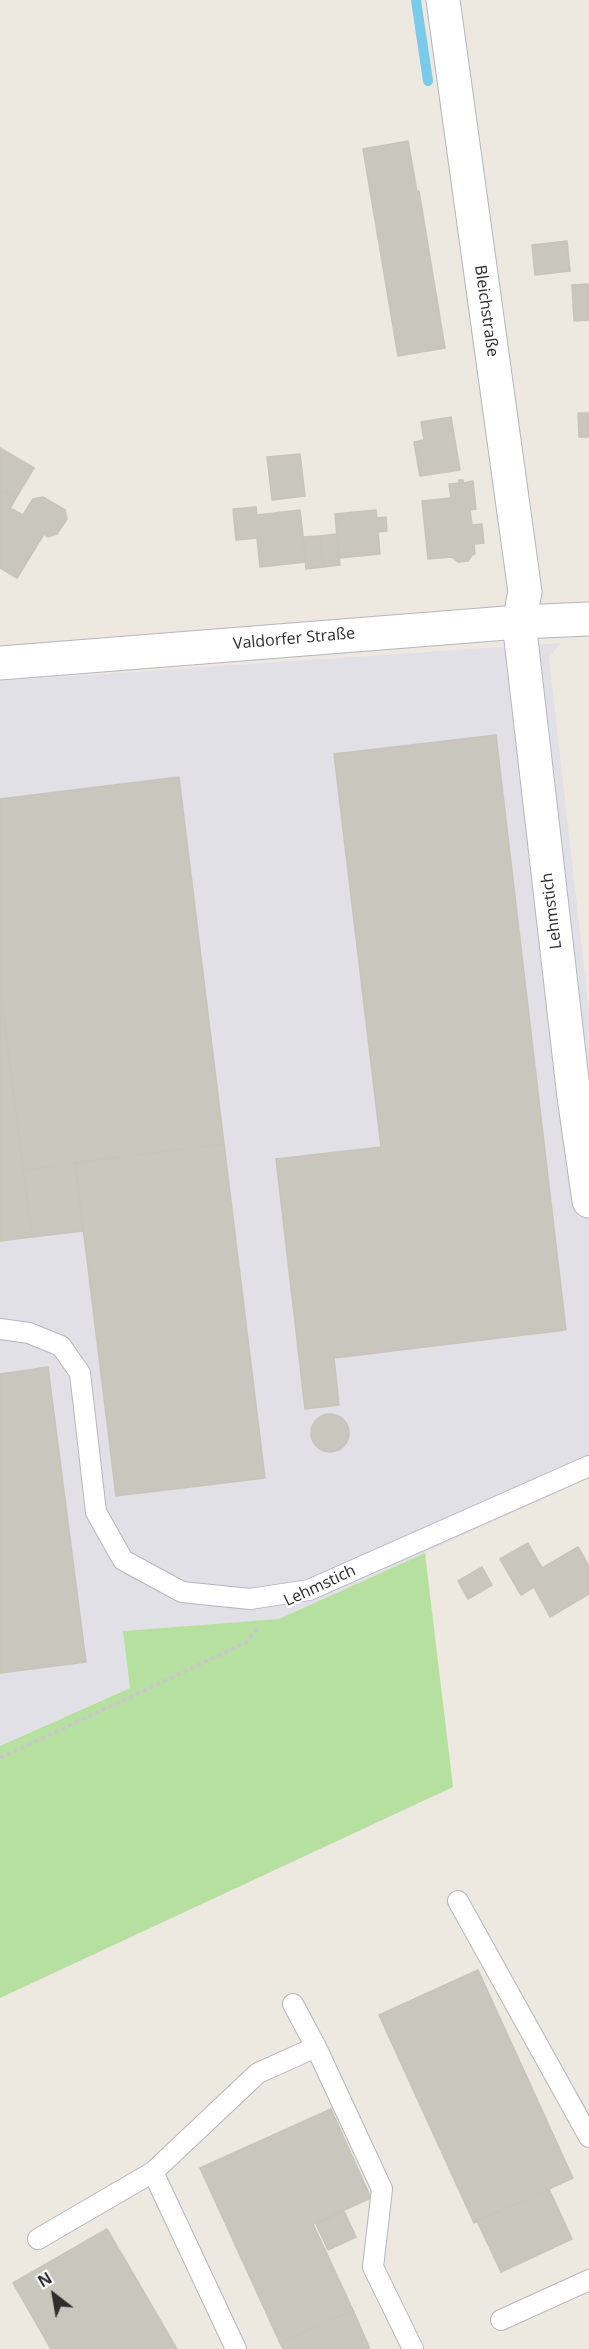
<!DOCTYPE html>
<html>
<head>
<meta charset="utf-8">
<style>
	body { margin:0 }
	#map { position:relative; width:589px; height:2349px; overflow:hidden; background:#ede8e0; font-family:"Open Sans",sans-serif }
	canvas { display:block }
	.north { position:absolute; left:24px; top:2265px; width:60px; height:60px; -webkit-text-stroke:4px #fff; paint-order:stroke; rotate:329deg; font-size:16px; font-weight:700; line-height:24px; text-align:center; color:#2d2d2d }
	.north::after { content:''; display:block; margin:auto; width:21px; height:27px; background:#2d2d2d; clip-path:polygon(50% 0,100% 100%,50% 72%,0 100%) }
</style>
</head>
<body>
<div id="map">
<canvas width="589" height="2349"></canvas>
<div class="north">N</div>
</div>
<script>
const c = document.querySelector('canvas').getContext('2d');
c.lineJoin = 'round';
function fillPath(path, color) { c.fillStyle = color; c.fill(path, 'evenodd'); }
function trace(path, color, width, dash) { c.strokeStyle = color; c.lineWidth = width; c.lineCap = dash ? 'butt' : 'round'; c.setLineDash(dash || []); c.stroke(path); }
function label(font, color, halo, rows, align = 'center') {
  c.font = font + ' "Open Sans",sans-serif'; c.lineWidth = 4.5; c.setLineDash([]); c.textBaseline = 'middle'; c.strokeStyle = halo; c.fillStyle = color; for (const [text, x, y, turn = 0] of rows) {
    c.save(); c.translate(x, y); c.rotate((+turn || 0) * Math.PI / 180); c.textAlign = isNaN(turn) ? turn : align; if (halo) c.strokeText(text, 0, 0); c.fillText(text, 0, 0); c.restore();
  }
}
const industrial = new Path2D(`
	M560,643l-11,15 40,354v466l-309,141 -157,12 8,56 -131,59v-1065z`);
const green = new Path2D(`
	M425,1553l28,234 -453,211v-252l130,-58 -7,-57 156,-12z`);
const stream = new Path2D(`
	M416,0l12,81`);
const building = new Path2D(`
	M408,141l9,51 2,-1 26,157 -47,8 -35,-207z
	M567,241l3,30 -35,4 -3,-30z
	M589,284v36l-15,1 -2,-36z
	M578,413h11v24h-10z
	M451,417l9,53 -40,6 -6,-34 10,-2 -3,-18z
	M0,448l34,20 -18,30 -16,-9z
	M300,454l5,42 -33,4 -5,-43z
	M459,480h4v3l10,-2 3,28 -6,1 2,15 10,-1 2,19 -10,1 1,10 -3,1 -4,6 -10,1 -6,-5 -24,2 -6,-58 29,-3 -2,-14 10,-1z
	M0,489l16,9 -6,10 13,7 10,-16 10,-2 22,13 2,9 -10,15 -9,3 -4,-3 -27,44 -17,-10z
	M256,507l1,8 43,-5 6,52 -46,5 -3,-29 -21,2 -3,-31z
	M376,510l1,8 9,-1 1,14 -9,1 2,22 -41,4 -4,-44z
	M337,534l3,31 -17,2 -3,-31z
	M320,536l3,31 -17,2 -3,-32z
	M496,735l70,595 -232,28 5,47 -34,4 -29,-250 105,-12 -47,-393z
	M179,777l45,367 -201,26 -23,-184v-187z
	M0,986l32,251 -32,4z
	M224,1144l41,334 -149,18 -41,-334z
	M75,1163l8,68 -51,6 -9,-67z
	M48,1367l38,295 -86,11v-299z
	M311 1433a19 19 0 1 1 38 0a19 19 0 1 1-38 0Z
	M528,1543l14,25 36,-21 11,19v28l-39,23 -16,-30 -13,8 -21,-36z
	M482,1567l10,18 -24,14 -10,-18z
	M478,1970l95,208 -99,45 -95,-208z
	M331,2109l40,89 -58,26 40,86 -73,33 -80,-175z
	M549,2189l23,50 -71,33 -24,-51z
	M344,2211l12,26 -28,13 -12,-26z
	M107,2229l70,120h-126l-38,-66z
	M353,2310l17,39h-87l-3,-6z`);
const path = new Path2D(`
	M0,1758l245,-115 14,-16`);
const service = new Path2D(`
	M0,1329l29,4 32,13 19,27 16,139 27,48 59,32 68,7 59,-9 280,-124
	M458,1901l131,236
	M293,2004l23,43 66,142 -9,78 40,82
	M153,2172l83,177
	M38,2239l115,-67 105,-99 58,-26
	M501,2320l88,-40`);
const minor = new Path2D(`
	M443,0l82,592 -6,30 55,475 15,104`);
const tertiary = new Path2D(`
	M0,663l519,-41 70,-3`);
const streetNames = [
	["Bleichstraße",486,311,82],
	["Valdorfer Straße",294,639,-5],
	["Lehmstich",552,911,-97],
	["Lehmstich",320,1586,-25]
];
fillPath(industrial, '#e2e0e7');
fillPath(green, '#b6e0a0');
trace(stream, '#7acae9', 10);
fillPath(building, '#c9c6be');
trace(building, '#c9c4ba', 1.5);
trace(service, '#b3b6bf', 22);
trace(minor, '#b3b6bf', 35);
trace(tertiary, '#b3b6bf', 35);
trace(path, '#c8c8c8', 4, [4.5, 3]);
trace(service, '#fff', 20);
trace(minor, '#fff', 33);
trace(tertiary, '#fff', 33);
label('16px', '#2d2d2d', '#fff', streetNames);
</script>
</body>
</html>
